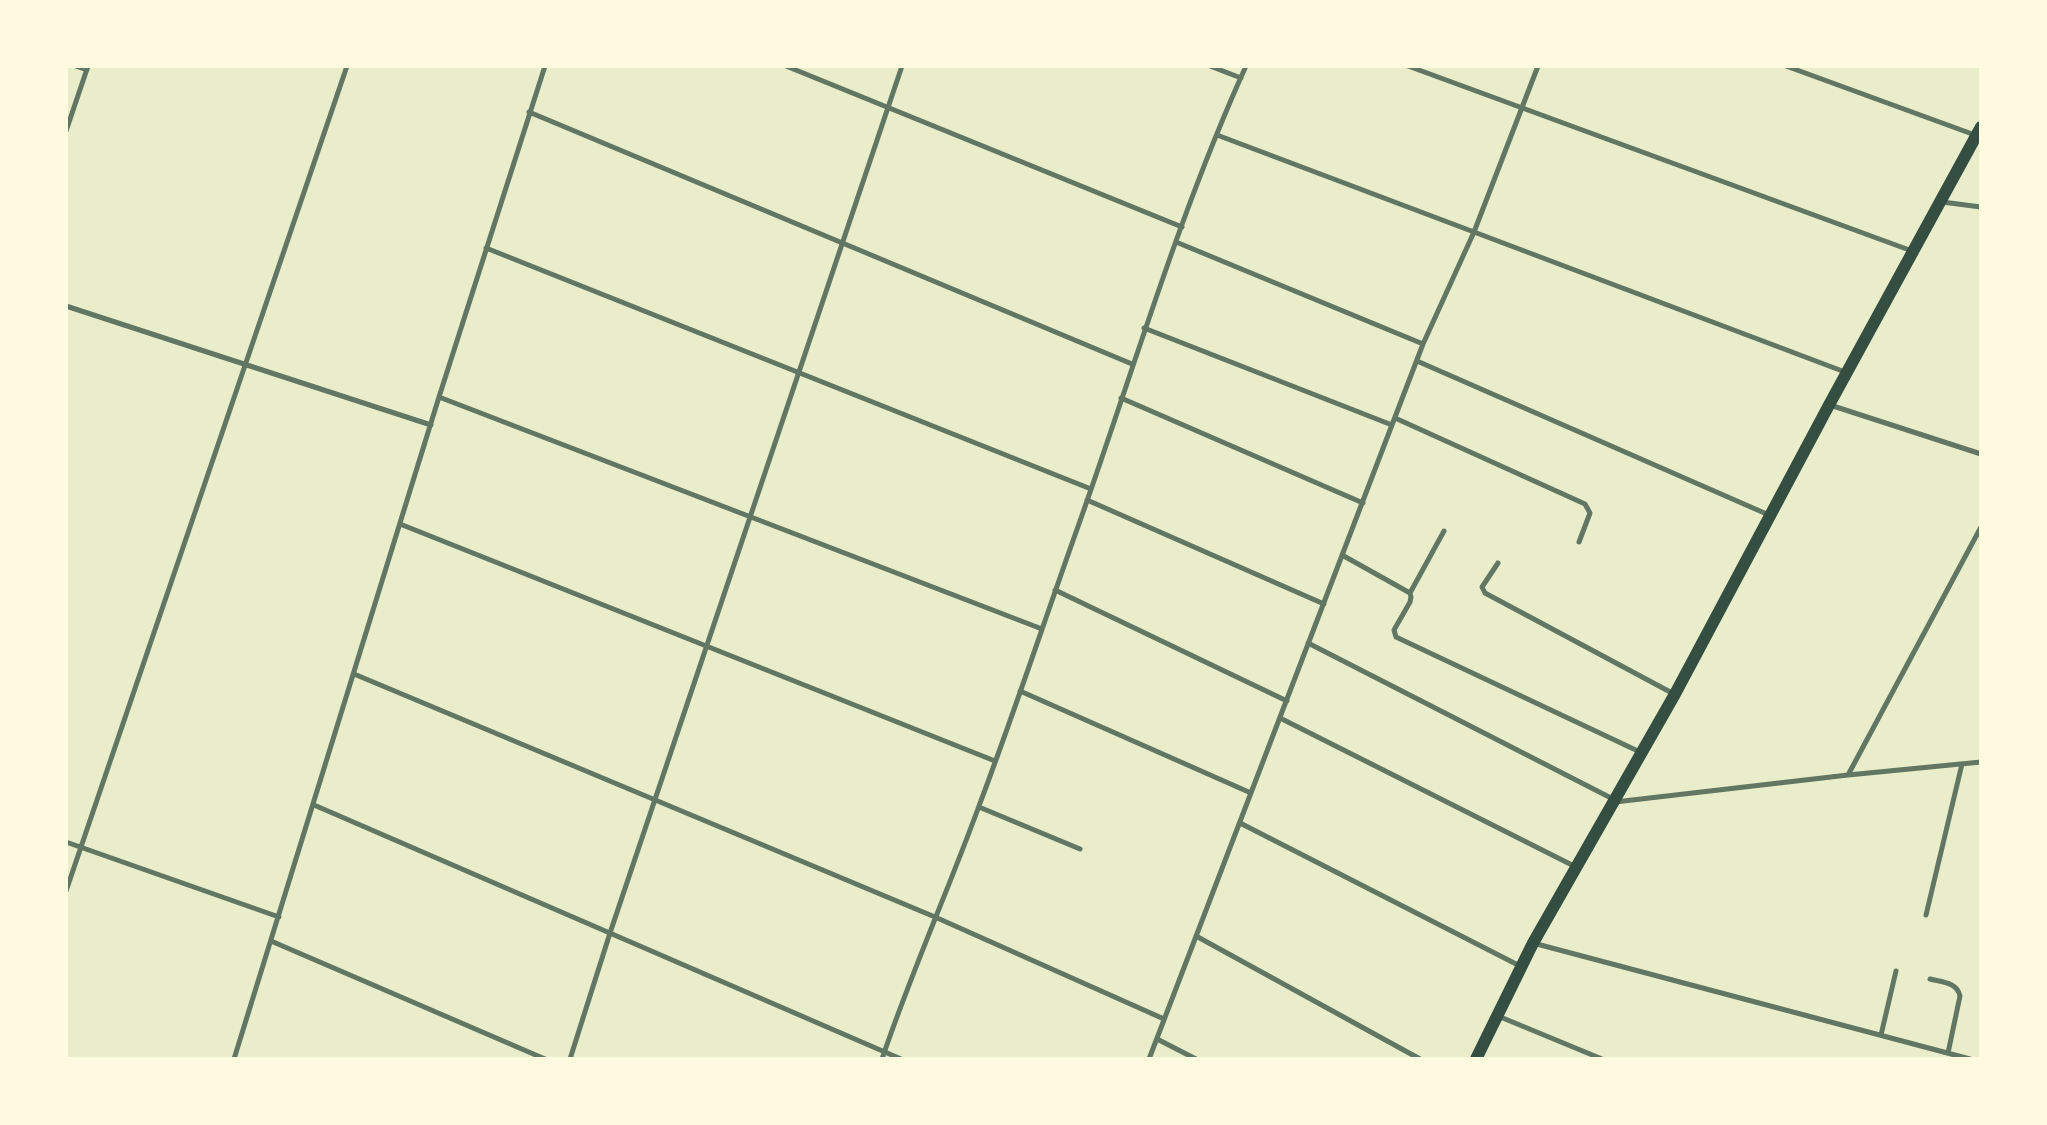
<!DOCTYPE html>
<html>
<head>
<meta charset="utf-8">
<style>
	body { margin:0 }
	#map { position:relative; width:2047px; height:1125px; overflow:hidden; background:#e9edc9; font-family:"Varela Round",sans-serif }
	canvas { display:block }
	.frame { position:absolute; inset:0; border:68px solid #fefae0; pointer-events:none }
</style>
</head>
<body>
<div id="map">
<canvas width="2047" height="1125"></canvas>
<div class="frame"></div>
</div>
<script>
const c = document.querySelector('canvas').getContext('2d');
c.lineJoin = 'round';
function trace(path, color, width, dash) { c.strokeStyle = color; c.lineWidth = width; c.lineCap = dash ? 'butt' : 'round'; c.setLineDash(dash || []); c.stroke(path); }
const minor = new Path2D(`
	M76,66l11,4
	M786,66l396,161
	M1210,66l31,12
	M1408,66l504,185
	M1786,66l189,69
	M529,112l603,252
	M66,131l22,-65
	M1217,135l628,237
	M1942,202l39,5
	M1176,242l247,102
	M486,248l605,241
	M66,306l365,119
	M1144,328l248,97
	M1417,361l352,154
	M439,397l603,232
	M1121,398l242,105
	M1830,405l151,49
	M1395,418l190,86 5,9 -11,29
	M1087,500l237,104
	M400,524l595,237
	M1342,555l68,38 1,4 -1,5 -16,28 2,7 244,115
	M1498,563l-16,24 3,6 189,101
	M1055,590l232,111
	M1410,593l34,-62
	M1308,643l307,157
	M354,674l581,243 229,102
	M1020,691l231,102
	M1280,718l296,149
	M1848,775l133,-248
	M1615,802l233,-27 133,-13
	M314,805l587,254
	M979,807l101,42
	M1240,823l282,144
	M66,842l213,75
	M66,891l281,-825
	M1926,915l36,-151
	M1196,936l224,123
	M271,941l274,118
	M1533,943l437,116
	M1930,979c12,3 27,3 30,17l-12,57
	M1498,1016l104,43
	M1881,1035l15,-64
	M1157,1039l39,20
	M234,1059l205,-662 106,-331
	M570,1059l40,-126 292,-867
	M882,1059c29,-86 66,-168 97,-253 34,-90 64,-181 96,-271 56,-156 102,-317 171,-469
	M1149,1059l274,-715 51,-112 64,-166`);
const primary = new Path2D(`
	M1476,1059l57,-116 142,-249 154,-289 152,-278`);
trace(minor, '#617663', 5);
trace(primary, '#344e41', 12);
</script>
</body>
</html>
